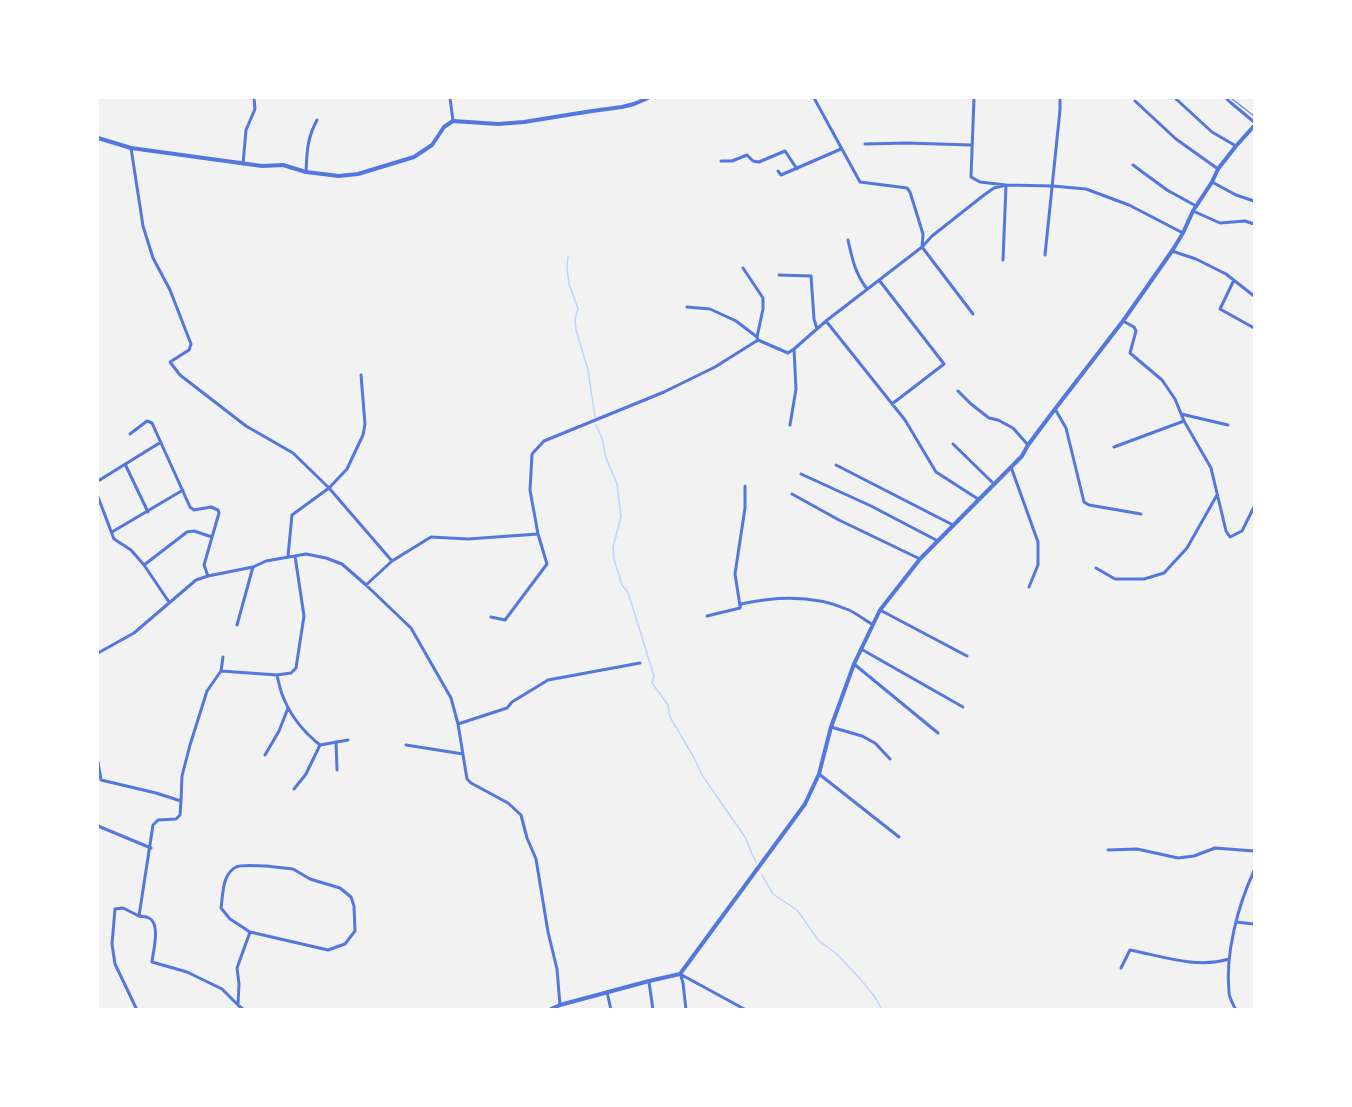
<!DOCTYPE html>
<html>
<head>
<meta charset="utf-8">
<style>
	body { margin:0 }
	#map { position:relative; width:1352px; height:1107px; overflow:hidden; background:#f2f2f2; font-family:Roboto,sans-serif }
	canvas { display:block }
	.frame { position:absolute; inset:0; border:99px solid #fff; pointer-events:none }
</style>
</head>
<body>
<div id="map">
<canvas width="1352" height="1107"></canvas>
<div class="frame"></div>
</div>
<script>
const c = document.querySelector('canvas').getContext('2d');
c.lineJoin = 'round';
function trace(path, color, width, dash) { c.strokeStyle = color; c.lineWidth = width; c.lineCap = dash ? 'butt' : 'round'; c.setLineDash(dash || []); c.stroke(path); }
const stream = new Path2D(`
	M568,256l-1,12 2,16 9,25 -3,10 1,11 12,40 7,47
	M596,425l6,13 4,20 11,26 4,33 -8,30 1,12 8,26 6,7 3,10 23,74 -2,7 16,22 2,12 23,39 9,19 43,62 11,26
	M762,875l11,19 24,16 22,31 18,13 24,26 14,17 7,13`);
const minor = new Path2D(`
	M450,98l3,23
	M814,98l46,84 47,6 3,4 13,42 -1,13 51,67
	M974,98l-3,79 9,5 26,3 -3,75
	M1175,98l37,34 24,14
	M1226,98l4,4 24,20
	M1135,101l41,38 42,30
	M865,144l42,-1 64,2
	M131,148l12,78 10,32 17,32 21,54 -2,6 -19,12 10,13 66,51 47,27 36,35 63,73
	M721,161h11l15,-6 6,6 6,1 26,-11 12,18
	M243,164l3,-34 9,-21 -1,-11
	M1133,165l34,25 29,16
	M778,171l3,4 60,-26
	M306,172c1,-21 1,-33 11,-52
	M1212,182l24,13 18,6
	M1193,211l27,12 25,-2 9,3
	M848,240c4,18 7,33 19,49
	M1172,251l24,8 30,15 28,22
	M1045,255l15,-145v-12
	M743,268l20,30v11l-6,28
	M779,275l32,1 3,43 3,10
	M879,280l65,84 -52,40
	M1233,282l-13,27 34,19
	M687,307l23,2 26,12 21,16 1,3
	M826,321l79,99 31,52 42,27
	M1123,321l11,6 2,4 -6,22 32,27 13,19 9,22 27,47 15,63 4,6 12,-6 12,-24
	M958,391l13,13 18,14 9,2 15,8 15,17
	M1055,409l11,19 18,74 5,3 52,9
	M1181,414l47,11
	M790,425l6,-36 -2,-40
	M130,434l17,-13 5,2 38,84 4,3 17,-3 7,3 1,3 -15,52 4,11
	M953,444l41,40
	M1114,447l70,-26
	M125,464l23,48
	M836,465l117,60
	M1011,467l27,75v23l-9,22
	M801,474l70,32 67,35
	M98,481l63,-39
	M792,494l47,26 81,39
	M98,497l16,42 17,11 13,15 25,37
	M112,532l71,-42
	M288,556l4,-41 37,-27 18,-19 16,-34 2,-11 -4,-49
	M144,565l43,-33 7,-1 18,6
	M1096,568l19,11h29l20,-6 23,-25 30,-53
	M366,585l45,43 40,70 7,26 9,55 4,4 37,20 13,12 6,23 9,21 12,73 9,37 3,36
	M740,606l-5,-32 10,-66v-22
	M880,610l87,46
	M707,616l33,-8 1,-4c36,-8 74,-9 108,6 8,4 16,10 24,15
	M491,617l14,3 42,-56 -9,-30
	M237,625l16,-58
	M861,649l102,58
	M98,653l36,-20 62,-53 12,-4 45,-9 13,-6 40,-7 20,4 16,6 24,21 26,-24 39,-24 37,2 70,-5 -8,-44 2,-36 12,-13 120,-49 51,-25 43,-27 30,13 6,-4 32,-28 96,-74 10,-11 52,-41 10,-7 12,-3 47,1 33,3 43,16 54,28
	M854,664l84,69
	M221,671l56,4 14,-2 5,-5 8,-52 -9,-60
	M277,675c2,8 3,16 7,24 7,17 21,34 36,46l28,-5
	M458,724l49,-16 5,-6 36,-22 92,-17
	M831,727l31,9 13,7 15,16
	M336,742l1,28
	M406,745l57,9
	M265,755l14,-24 9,-23
	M98,762l3,18 55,13 25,8 1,-25 8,-31 17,-54 14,-20 2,-14
	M819,774l80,63
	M294,789l12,-15 14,-29
	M98,826l53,22
	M1108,850l29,-1 41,9 16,-2 21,-8 39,3
	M266,866l27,3 17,10 30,9 11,9 3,9 1,25 -10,13 -17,6 -78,-18 -20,-13 -9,-11c2,-13 1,-34 15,-41 7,-3 23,-1 30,-1z
	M139,916c3,1 7,0 10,2 12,6 4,33 3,44l35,10 35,17 16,16
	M1236,922l18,2
	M1121,968l9,-18c31,6 67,19 99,9
	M680,974l66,36
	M681,976l2,7 3,27
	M649,982l4,28
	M607,992l4,18
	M137,1010l-22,-46 -3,-20 3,-35 8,-1 16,8 14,-91 5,-5 18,-1 4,-4 1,-14
	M244,1010l-6,-5 1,-21 -2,-16 13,-36
	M1236,1010c-3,-6 -7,-12 -7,-18 -4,-38 9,-87 25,-121`);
const tertiary = new Path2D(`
	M98,138l33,10 131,18 21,-1 23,7 33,4 19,-2 56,-17 18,-12 12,-18 9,-6 45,3 26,-2 68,-11 30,-4 12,-3 14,-6
	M549,1010l11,-5 89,-24 31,-7 125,-170 14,-30 12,-47 23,-63 26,-54 40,-51 102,-103 6,-11 27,-36 68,-88 49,-70 11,-18 10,-22 19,-29 6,-13 18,-23 18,-20`);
const rail = new Path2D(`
	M1231,98l23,18`);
trace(stream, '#bfd3fe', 1.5);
trace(minor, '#5277de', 3);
trace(tertiary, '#5277de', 4);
trace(rail, '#7290e2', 1.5);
</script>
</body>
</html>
